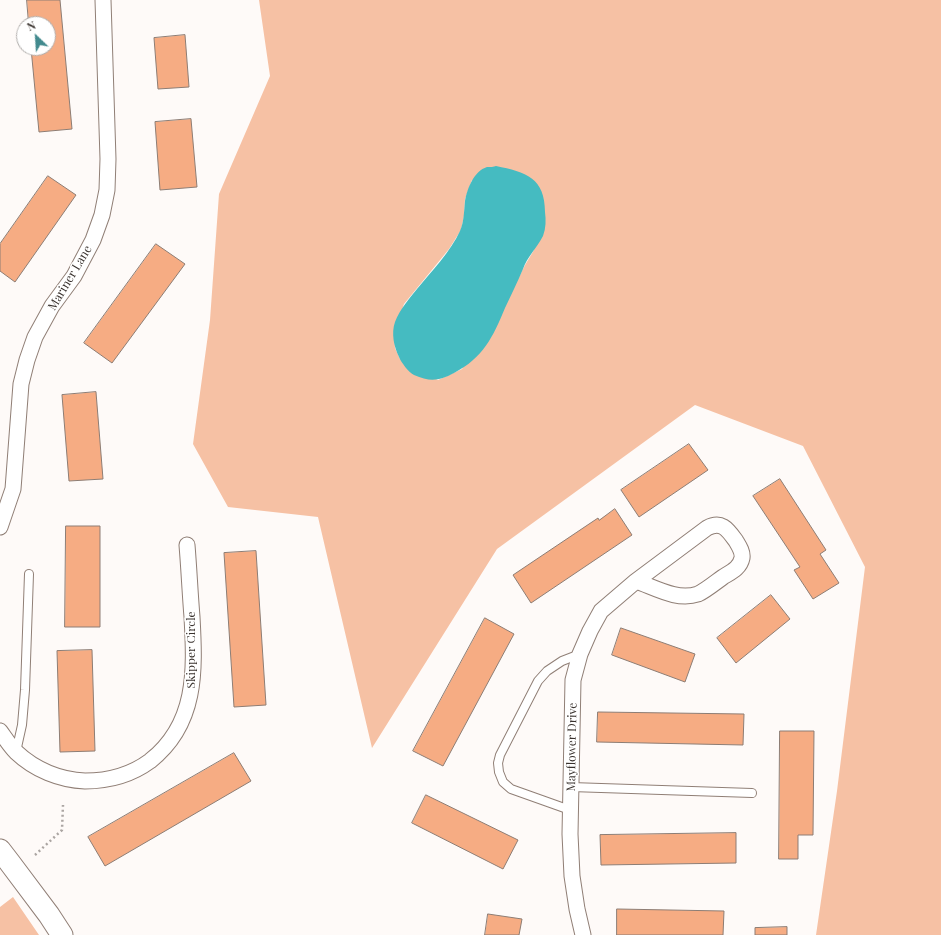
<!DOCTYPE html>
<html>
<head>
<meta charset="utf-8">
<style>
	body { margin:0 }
	#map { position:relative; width:941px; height:935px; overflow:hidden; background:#fefaf8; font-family:"Playfair Display",serif }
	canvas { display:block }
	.north { position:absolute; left:16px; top:16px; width:40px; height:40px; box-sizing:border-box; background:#fff; border:1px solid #b0adab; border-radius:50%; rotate:335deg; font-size:11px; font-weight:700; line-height:16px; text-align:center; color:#39322e }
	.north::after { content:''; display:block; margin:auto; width:14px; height:18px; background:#428a8e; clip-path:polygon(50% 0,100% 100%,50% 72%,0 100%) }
</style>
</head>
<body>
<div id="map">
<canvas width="941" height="935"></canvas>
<div class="north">N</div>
</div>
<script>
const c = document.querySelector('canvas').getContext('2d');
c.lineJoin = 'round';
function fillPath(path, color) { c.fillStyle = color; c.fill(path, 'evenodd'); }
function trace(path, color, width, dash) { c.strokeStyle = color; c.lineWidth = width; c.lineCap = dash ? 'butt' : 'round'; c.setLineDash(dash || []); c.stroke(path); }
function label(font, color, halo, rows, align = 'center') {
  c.font = font + ' "Playfair Display",serif'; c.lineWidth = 3; c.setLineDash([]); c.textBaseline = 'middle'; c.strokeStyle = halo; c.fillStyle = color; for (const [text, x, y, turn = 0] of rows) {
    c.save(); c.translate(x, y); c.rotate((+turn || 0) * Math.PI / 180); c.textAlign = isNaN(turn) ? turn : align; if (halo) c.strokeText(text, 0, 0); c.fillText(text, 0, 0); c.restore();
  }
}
const green = new Path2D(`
	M259,0h682v935h-125l21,-144 28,-224 -62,-121 -108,-41 -198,144 -125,199 -54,-231 -90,-10 -35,-63 17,-124 9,-126 51,-118zM472,180l62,70 -9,15 -5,10 -58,94 -24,11 -38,-21 -5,-11 -1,-14 10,-30 45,-55 12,-19 3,-14 1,-17z
	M13,897l26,38h-39v-28z`);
const water = new Path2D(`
	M496,166c30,6 49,12 49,46 1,8 1,16 -2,24 -6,12 -16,21 -20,33 -6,14 -12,26 -18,39 -12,29 -22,50 -51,65 -15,8 -24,9 -40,2 -5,-2 -13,-13 -15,-18 -5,-10 -8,-24 -4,-35 5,-13 14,-23 22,-33 14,-17 34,-38 43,-58 4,-9 4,-20 5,-30 2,-12 9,-30 22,-34 3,0 7,0 9,-1z`);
const building = new Path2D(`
	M27,0h33l12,129 -33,3 -8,-84h17v-24h-19z
	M185,35l4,52 -31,2 -4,-51z
	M191,119l6,68 -37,3 -5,-68z
	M48,176l28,19 -61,87 -15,-11v-27z
	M156,244l29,20 -73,99 -28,-20z
	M96,392l7,87 -34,2 -7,-86z
	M689,444l19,26 -69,47 -18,-27z
	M780,479l46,71 -6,4 19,29 -26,16 -19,-29 6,-3 -47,-71z
	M615,509l17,26 -101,68 -18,-28 85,-57 1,2z
	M66,526h34v101h-35z
	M256,551l10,154 -32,2 -10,-154z
	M771,595l19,24 -54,44 -19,-25z
	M485,618l29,16 -71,132 -30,-15z
	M621,628l74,26 -10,28 -73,-27z
	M92,650l3,101 -35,1 -3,-101z
	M598,712l146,2 -1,31 -146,-3z
	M780,731h34l-1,104h-15v24h-19z
	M234,753l17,28 -146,85 -17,-29z
	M426,795l92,45 -15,29 -91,-46z
	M736,833v30l-135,2 -1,-30z
	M617,909l107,2 -1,24h-106z
	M488,914l34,5 -3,16h-34z
	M787,927v8h-32v-7z`);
const path = new Path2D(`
	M35,855l27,-25 1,-25`);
const lane = new Path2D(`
	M16,752l6,-27 3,-35 4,-116
	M571,787l181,6
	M570,810l-59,-21 -8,-7 -4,-10 -1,-9 2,-8 38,-74 9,-10 15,-10 18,-7`);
const street = new Path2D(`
	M0,527l13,-38 8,-105 6,-24 8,-23 17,-31 22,-30 19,-36 9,-25 5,-25 1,-31 -5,-159
	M0,731c5,7 10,15 16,21 19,18 44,28 69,29 23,0 46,-6 65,-20 47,-37 45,-90 42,-144 -2,-24 -3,-48 -5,-72
	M583,935l-6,-26 -5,-33 -2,-42 3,-154 7,-26 10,-23 11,-20 35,-30 71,-53c15,-8 21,2 29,13 3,5 7,11 6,17 -2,10 -11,14 -19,19 -7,5 -18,14 -25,17 -21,7 -42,-6 -62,-13`);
const secondary = new Path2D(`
	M0,850l10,13 39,52 13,20`);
const streetNames = [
	["Mariner Lane",70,278,-59],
	["Skipper Circle",191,650,-90],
	["Mayflower Drive",572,747,-89]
];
fillPath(green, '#f6c1a4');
fillPath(water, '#45bbc1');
fillPath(building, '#f6ac83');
trace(building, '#8d7d74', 1);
trace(lane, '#907f76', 10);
trace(street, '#907f76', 17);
trace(secondary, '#907f76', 23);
trace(path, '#aba5a2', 2.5, [2, 3]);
trace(lane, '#fff', 8);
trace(street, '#fff', 15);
trace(secondary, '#fff', 21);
label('12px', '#39322e', '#fff', streetNames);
</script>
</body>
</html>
